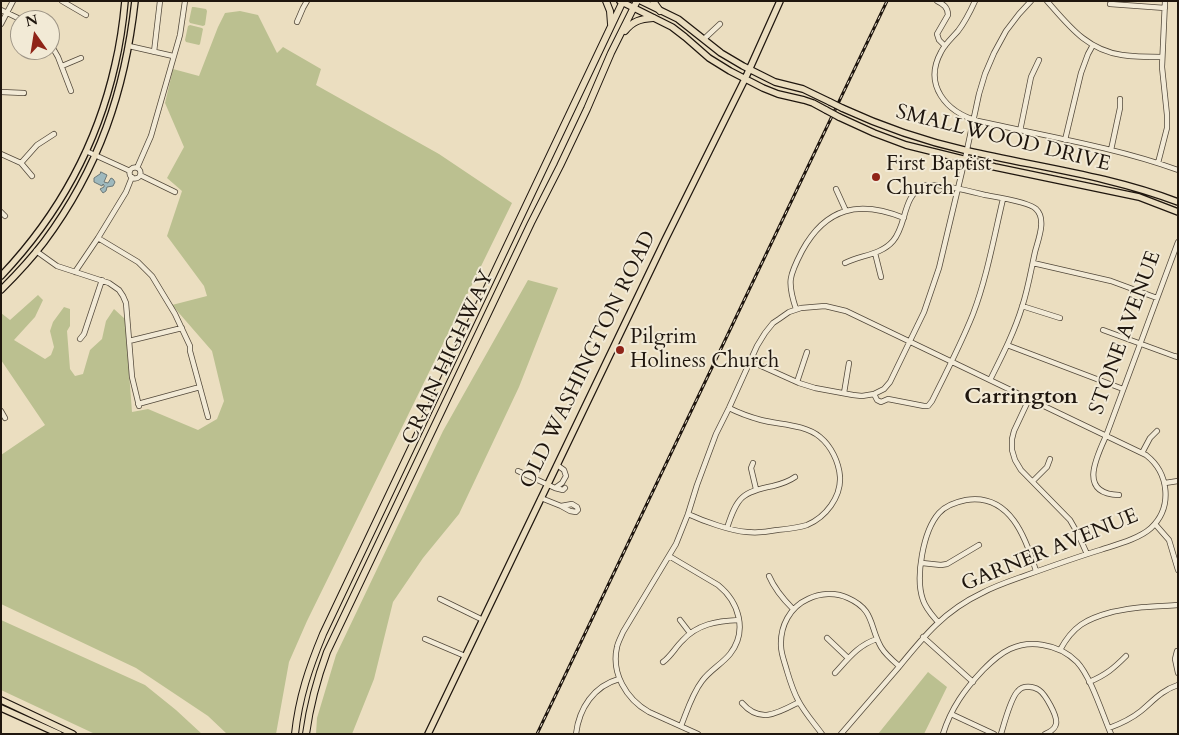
<!DOCTYPE html>
<html>
<head>
<meta charset="utf-8">
<style>
	body { margin:0 }
	#map { position:relative; width:1179px; height:735px; overflow:hidden; background:#ebdec0; font-family:Cardo,serif }
	canvas { display:block }
	.frame { position:absolute; inset:0; border:2px solid #1f160e; pointer-events:none }
	.north { position:absolute; left:10px; top:10px; width:50px; height:50px; box-sizing:border-box; background:#f2ead6; border:1px solid #9e9586; border-radius:50%; rotate:347deg; font-size:14px; font-weight:700; line-height:20px; text-align:center; color:#1f160e }
	.north::after { content:''; display:block; margin:auto; width:18px; height:22px; background:#8f2418; clip-path:polygon(50% 0,100% 100%,50% 72%,0 100%) }
</style>
</head>
<body>
<div id="map">
<canvas width="1179" height="735"></canvas>
<div class="frame"></div>
<div class="north">N</div>
</div>
<script>
const c = document.querySelector('canvas').getContext('2d');
c.lineJoin = 'round';
function fillPath(path, color) { c.fillStyle = color; c.fill(path, 'evenodd'); }
function trace(path, color, width, dash) { c.strokeStyle = color; c.lineWidth = width; c.lineCap = dash ? 'butt' : 'round'; c.setLineDash(dash || []); c.stroke(path); }
function label(font, color, halo, rows, align = 'center') {
  c.font = font + ' Cardo,serif'; c.lineWidth = 4; c.setLineDash([]); c.textBaseline = 'middle'; c.strokeStyle = halo; c.fillStyle = color; for (const [text, x, y, turn = 0] of rows) {
    c.save(); c.translate(x, y); c.rotate((+turn || 0) * Math.PI / 180); c.textAlign = isNaN(turn) ? turn : align; if (halo) c.strokeText(text, 0, 0); c.fillText(text, 0, 0); c.restore();
  }
}
const green = new Path2D(`
	M192,7h2l12,2 1,2 -2,14 -2,1 -13,-3 -1,-2z
	M240,11l18,4 19,38 6,-6 38,22 -5,16 123,69 73,49 -205,418 -18,41 -13,72h-49l-19,-18 -72,-48 -135,-64v-149l44,-30 -44,-65v-47l9,7 28,-25 5,5 -8,17 -21,23 31,19 6,-4 3,-8 -4,-16 3,-9 11,-15 6,2v17l-3,5 3,38 5,7 8,-2 7,-24 12,-11 4,-18 8,-12 11,10 7,93 16,-3 50,21 19,-11 7,-18 -12,-50 -40,-46 35,-9 -3,-10 -37,-50 15,-45 -15,-13 17,-31 -19,-44 8,-34 26,7 19,-49 7,-14z
	M190,25l12,3 1,1 -3,15 -1,1 -13,-3 -1,-2 3,-14z
	M528,280l30,8 -39,99 -60,127 -36,44 -30,44 -19,77 -22,55h-36l1,-16 19,-63 107,-224z
	M1,620l144,65 31,25 26,24h-107l-94,-44z
	M928,672l19,15 -23,47h-46z`);
const water = new Path2D(`
	M101,172l6,3 -3,7 4,1 3,-5 2,1 2,3 -2,4 -6,1 -1,4 -3,2 -3,-4 4,-2v-2l-1,-1 -1,2 -8,-4v-4l6,-4z`);
const minor = new Path2D(`
	M62,1l24,14
	M937,1c6,3 11,6 11,14l-11,19 2,6 6,6
	M975,1c-5,11 -10,21 -17,30 -6,7 -13,13 -17,21 -18,33 5,60 37,69 67,15 136,26 200,49
	M1047,1c22,25 40,49 75,54 13,2 27,2 40,2
	M1110,4l55,4
	M1,10l21,10
	M297,22l6,-14 4,-7
	M1,24l12,-23
	M704,39l16,-15
	M50,43l8,14 13,34
	M129,46l44,10
	M154,52l6,-51
	M62,66l19,-8
	M1,92l23,1
	M1020,131l11,-54 8,-17
	M1065,140l16,-67 7,-19 5,-9
	M1111,150l9,-42v-9
	M86,151l44,20
	M1,154l20,9 11,13
	M21,163l16,-18 17,-11
	M1158,163l9,-35v-13l-5,-48 3,-66
	M129.5 173a5.5 5.5 0 1 1 11 0a5.5 5.5 0 1 1-11 0Z
	M137,168l14,-32 29,-101 5,-34
	M140,175l35,17
	M836,189l10,22
	M1,212l4,4
	M98,238l40,24 14,14 23,38 15,32v5l18,66
	M36,251l21,15 52,17 10,7 4,6 3,7 6,74 7,29
	M875,253l6,24
	M845,263c16,-8 36,-8 48,-22 14,-16 9,-44 30,-55 9,-5 50,6 62,9 11,2 45,7 51,14 11,10 2,31 -1,43 -4,18 -7,37 -13,55 -8,26 -20,49 -32,73
	M1033,263l78,18 46,17
	M75,272l23,-34 28,-46 6,-15
	M1022,306l38,12
	M796,309c-9,-27 -7,-33 6,-58 24,-44 57,-51 102,-33
	M1103,330l71,26 4,1
	M80,339l4,-5 18,-54
	M129,341l53,-13
	M1007,345l116,44
	M750,361l49,22 16,5 38,7 9,1 12,-2 10,-5 6,-7 34,-70 15,-44 26,-109 14,-65 6,-20 9,-21 12,-22 13,-17 12,-13
	M797,382l10,-30
	M844,393l5,-30
	M874,394l3,6 4,2 7,-3 36,7h4l4,-5c14,-28 29,-57 41,-87 14,-37 21,-77 30,-115
	M1029,399l-15,32 -2,8v11l3,10 6,10 49,50 8,14 9,20
	M138,404l62,-17
	M1,411l4,7
	M1142,453l8,-15 7,-7
	M753,463l-2,5 5,21
	M518,471l37,17 7,-5 4,-7 -2,-6 -7,-5
	M1033,481l14,-14 3,-8
	M1165,483l13,-2
	M555,488l8,2 2,-2
	M1119,495c-41,-1 -23,-37 -13,-59l72,-194
	M541,498l20,8
	M572,504l5,3 1,3 -2,2 -6,-1 -9,-5z
	M688,514c15,7 43,17 59,18 10,1 20,0 30,-2 10,-1 21,-2 30,-5 19,-8 34,-28 33,-48 -1,-15 -9,-31 -20,-40 -16,-13 -40,-12 -59,-17 -11,-3 -22,-7 -32,-12
	M1155,524l14,16 9,30
	M727,528c10,-31 15,-36 46,-42 8,-2 15,-4 22,-9
	M669,556l49,29c21,17 30,46 12,69 -8,10 -20,16 -28,27 -10,13 -15,30 -21,45
	M922,563l19,2 6,-1 32,-19
	M769,576c6,14 14,23 24,33
	M440,599l43,21
	M680,620l10,13
	M938,622c-6,-7 -12,-13 -15,-22 -8,-22 0,-69 16,-87 7,-8 17,-11 27,-13 44,-7 60,38 70,71
	M923,637l50,45
	M827,638l21,20
	M425,639l40,17
	M1060,650c13,-24 26,-31 52,-38 11,-2 23,-5 35,-5 10,-1 20,-1 31,-2
	M1177,651l-2,8 3,14
	M663,662c8,-6 12,-14 19,-21 15,-17 35,-20 57,-21
	M835,673c13,-14 23,-28 42,-34
	M1089,682c17,-7 25,-14 37,-26
	M742,703c18,21 36,10 57,-1
	M951,714l43,20
	M1109,728c11,-4 22,-9 32,-17 12,-10 21,-21 37,-26
	M576,734c3,-26 18,-48 43,-55
	M698,734l-49,-22c-23,-13 -38,-39 -32,-65 1,-5 4,-10 6,-15l53,-88 12,-30 9,-29 19,-51 13,-26 28,-62 8,-13 8,-10 6,-4 10,-7 12,-4 24,-2 21,5 300,144c23,18 27,52 5,73 -12,11 -36,17 -51,22 -26,8 -51,17 -76,26 -14,5 -29,10 -42,17 -38,18 -58,43 -84,75 -19,22 -38,44 -57,66
	M822,734c-8,-11 -18,-22 -24,-34 -5,-9 -8,-19 -11,-29 -2,-8 -6,-17 -6,-25 -1,-20 9,-39 27,-47 12,-6 28,-7 40,-1 27,12 21,28 33,49 4,7 11,13 18,19
	M943,734c8,-26 22,-45 40,-64 8,-8 16,-16 27,-21 11,-5 22,-6 33,-4 13,2 25,8 34,17 14,15 25,51 34,72
	M1001,734c3,-10 10,-37 17,-43 5,-6 15,-5 21,-1 6,4 19,26 17,34 -1,5 -6,8 -11,10`);
const major = new Path2D(`
	M620,1l52,26 13,10 24,21 21,13 33,17 15,6 26,6 9,3 13,7
	M641,1l37,18 43,34 22,13 32,16 28,7 27,13
	M842,108c41,19 82,33 126,43 70,16 142,25 210,51
	M839,117l35,16 32,12 89,22 144,30 39,15
	M1,276c56,-59 96,-131 114,-211 5,-21 8,-42 10,-64
	M1,290c15,-15 30,-31 43,-48 55,-74 81,-151 91,-241
	M1,700l72,34
	M1,708l58,26
	M428,734l237,-494 80,-161 35,-78`);
const highway = new Path2D(`
	M606,1l4,10 1,13
	M653,1l7,10
	M625,31c8,-10 15,-12 28,-13
	M295,734c4,-37 14,-66 28,-100l300,-633
	M306,734c4,-29 11,-55 21,-82l204,-429 29,-57 27,-57 24,-56 26,-52`);
const rail = new Path2D(`
	M537,734l350,-733`);
const majorBridge = new Path2D(`
	M830,102l12,6
	M826,110l13,7`);
const markers = [
	[876,177,5,"#8f2418"],
	[620,350,5,"#8f2418"]
];
const streetNames = [
	["SMALLWOOD DRIVE",1003,139,14],
	["STONE AVENUE",1126,333,-70],
	["CRAIN HIGHWAY",449,358,-65],
	["OLD WASHINGTON ROAD",589,360,-64],
	["GARNER AVENUE",1050,551,-22]
];
const poiNames = [
	["First Baptist",886,165],
	["Church",886,189],
	["Pilgrim",630,338],
	["Holiness Church",630,362]
];
const neighbourhoodNames = [
	["Carrington",1021,398]
];
fillPath(green, '#bbc090');
fillPath(water, '#9eb9be');
trace(water, '#6b7878', 1);
trace(minor, '#52483a', 6);
trace(major, '#1f160e', 8);
trace(highway, '#1f160e', 8);
trace(minor, '#f2ead6', 4.5);
trace(major, '#ebdec0', 5.5);
trace(highway, '#ebdec0', 6);
trace(rail, '#1f160e', 3);
trace(rail, '#f2ead6', 1, [4]);
trace(majorBridge, '#1f160e', 8, []);
trace(majorBridge, '#ebdec0', 5.5);
for (const [x, y, r, color] of markers) { const dot = new Path2D(); dot.arc(x, y, r, 0, 2 * Math.PI); c.fillStyle = color; c.fill(dot); trace(dot, '#f2ead6', 2); }
label('21px', '#1f160e', '#f2ead6', streetNames);
label('21px', '#1f160e', '#f2ead6', poiNames, 'left');
label('bold 22px', '#1f160e', '#f2ead6', neighbourhoodNames);
</script>
</body>
</html>
